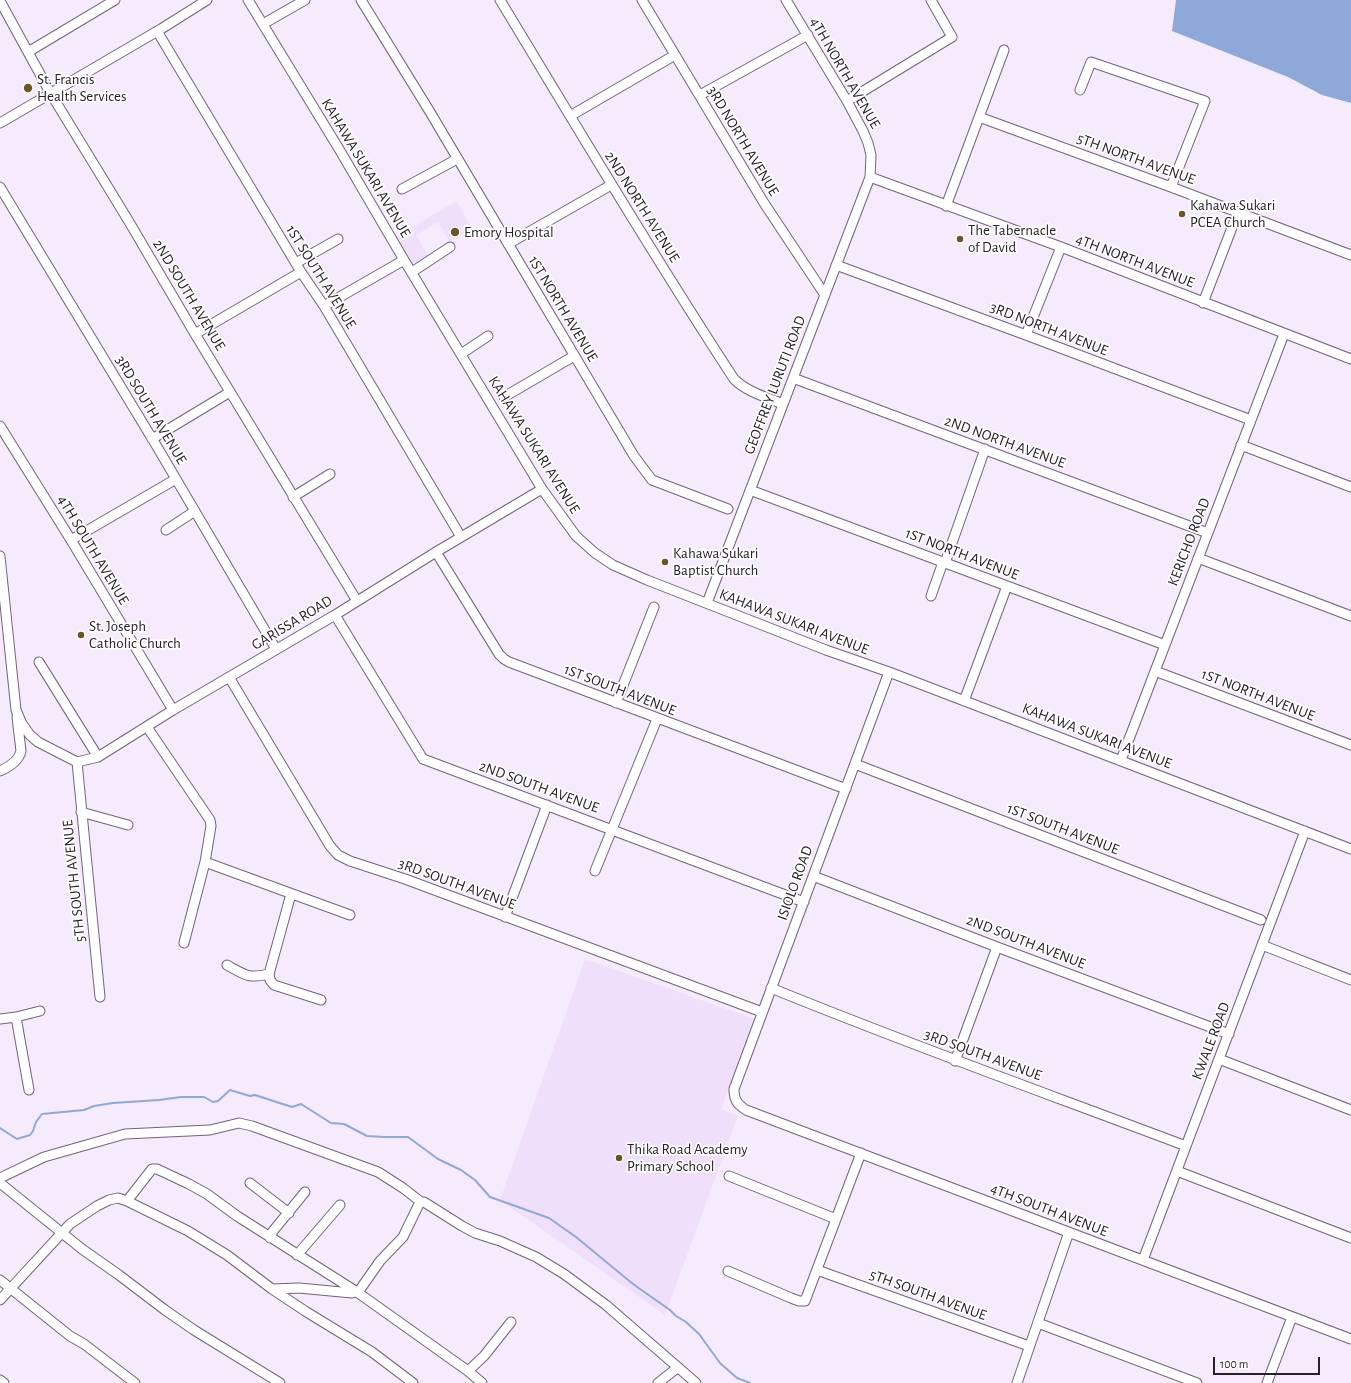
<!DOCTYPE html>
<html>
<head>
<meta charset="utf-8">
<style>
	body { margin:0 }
	#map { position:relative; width:1351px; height:1383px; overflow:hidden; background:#f5ebfc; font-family:"Alegreya Sans",sans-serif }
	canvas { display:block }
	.scale { position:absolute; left:1213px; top:1357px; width:107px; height:18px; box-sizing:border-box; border:2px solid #27212b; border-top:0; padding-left:5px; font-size:12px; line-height:14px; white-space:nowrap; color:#27212b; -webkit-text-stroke:3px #fff; paint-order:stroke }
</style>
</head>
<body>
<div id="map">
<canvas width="1351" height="1383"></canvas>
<div class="scale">100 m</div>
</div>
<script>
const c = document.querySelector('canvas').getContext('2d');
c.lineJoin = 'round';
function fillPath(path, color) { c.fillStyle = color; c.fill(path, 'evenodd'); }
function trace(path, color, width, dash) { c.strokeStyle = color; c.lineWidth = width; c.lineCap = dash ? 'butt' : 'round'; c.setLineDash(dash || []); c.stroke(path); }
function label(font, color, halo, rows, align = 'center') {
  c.font = font + ' "Alegreya Sans",sans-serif'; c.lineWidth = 3.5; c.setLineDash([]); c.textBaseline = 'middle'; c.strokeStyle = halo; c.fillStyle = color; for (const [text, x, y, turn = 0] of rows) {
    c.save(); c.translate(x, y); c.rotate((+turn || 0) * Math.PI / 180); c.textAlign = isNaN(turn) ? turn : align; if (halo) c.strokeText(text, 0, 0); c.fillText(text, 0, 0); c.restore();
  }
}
const built = new Path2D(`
	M456,201l16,27 -22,14 -12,-20 -22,13 12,21 -15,8 -17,-27z
	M585,959l170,60 -34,90 17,7 -73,199 -165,-115z`);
const water = new Path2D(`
	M1176,0h175v103l-29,-8 -34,-18 -116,-46z`);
const stream = new Path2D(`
	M0,1128l17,11 13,-4 3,-4 3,-9 6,-8 42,-4 10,-4 19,-3 46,-3 22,-3h23l9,5 5,-1 12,-11 20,6 5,-1 37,12 9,-3 30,19 13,1 23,12 18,1h23l30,22 23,11 14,10 15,17 59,21 27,19 57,47 37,26 6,6 10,6 13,12 21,29 17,15 13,5`);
const street = new Path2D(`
	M248,0l91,149 65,111 138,229 34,47 19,17 18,12 34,15 179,70 63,22 462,177
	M361,0l69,112 204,344 18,24 76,29
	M500,0c77,127 153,255 234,379 13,13 32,18 49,25
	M642,0l122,203 61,92
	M0,1l51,93 77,126 67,114 162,267
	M263,24l42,-24
	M157,31l144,241 23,34 137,231
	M28,52l87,-52
	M1080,90l11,-28 114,39 -34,86
	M700,95l108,-60
	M847,101l105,-64 -21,-37
	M570,116l105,-61
	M979,117l192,70 180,68
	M0,123l161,-94 46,-29
	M870,177l191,70 290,112
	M0,187l156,258 120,204
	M402,189l55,-30
	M946,206l58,-156
	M508,244l103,-59
	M296,263l42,-24
	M836,265l190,70 225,85
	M412,272l38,-25
	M1203,303l35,-91
	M324,306l80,-46
	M195,334l106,-62
	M1026,335l35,-88
	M461,354l27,-18
	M793,378l415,155
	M504,397l70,-41
	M0,426l71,114 102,170
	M152,439l78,-47
	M1241,445l110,42
	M750,490l415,155
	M293,497l37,-23
	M166,530l29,-19
	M71,540l105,-61
	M436,552l63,102 5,5 5,3 337,127
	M0,556l16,154 6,14 8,11 8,7 39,20 21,-5 75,-47 162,-95 101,-63 106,-63
	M1198,558l153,58
	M945,563l40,-114
	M931,596l12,-34
	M707,603l163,-426 1,-22 -3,-12 -5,-12 -16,-30 -61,-101
	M335,615l88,144 381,143
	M39,662l59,95
	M1155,671l196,74
	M889,672l-155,417c0,11 3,15 12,21l605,229
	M229,677l101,169 8,9 12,6 55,18 357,133
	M964,701l43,-115
	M616,703l38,-96
	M147,727l63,93 1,6 -6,36 -21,81
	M1121,760l163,-426
	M77,762l23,235
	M855,764l406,156
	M0,771c9,-4 19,-10 21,-20l-4,-34
	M81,812l47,13
	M205,862l145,53
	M595,871l62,-152
	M813,876l184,71 232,87
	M291,894l-22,80 1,6 4,5 47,15
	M505,917l42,-112
	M1262,945l89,35
	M227,965c18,10 21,14 42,9
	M771,988c137,56 277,106 415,158
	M16,1017l13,73
	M0,1019l16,-2 24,-6
	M1219,1059l132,51
	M955,1061l42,-114
	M1177,1171l174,67
	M729,1176l107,43
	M0,1178l44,-21 81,-23 85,-4 29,-7 13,3 126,46 25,16 18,14h3l38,24 13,7 25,8 36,16 28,17 42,31 90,78
	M0,1183l82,66 37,26 46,35 29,20 86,53
	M250,1183l39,30
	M127,1201l25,-32h5l32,15 18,10 30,22 120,76 111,79 14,12
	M270,1238l3,-7 32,-39
	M297,1255l43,-50
	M1143,1260l162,-429
	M817,1270l212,76
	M728,1271l63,27 8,3h6l56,-148
	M0,1280l70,56 14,8 51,39
	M272,1289l27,-1 53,5 7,-2 21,-30 23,-24 16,-33 2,-2
	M0,1300l70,-76 27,-18 12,-6 9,-2 9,3 61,30 39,24 45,34 33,22 67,41 41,31
	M1038,1323l159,60
	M468,1371l16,-15 27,-34
	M0,1380l4,3
	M658,1383l19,-15
	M1017,1383l52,-151
	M1267,1383l25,-66`);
const markers = [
	[28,88,5,"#6c5525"],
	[1182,214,4,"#6c5525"],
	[455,232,5,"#6c5525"],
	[960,239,4,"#6c5525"],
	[665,562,4,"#6c5525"],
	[81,635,4,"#6c5525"],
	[619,1158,4,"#6c5525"]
];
const streetNames = [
	["4TH NORTH AVENUE",845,73,60],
	["3RD NORTH AVENUE",743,141,59],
	["5TH NORTH AVENUE",1136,159,20],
	["KAHAWA SUKARI AVENUE",366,168,59],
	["2ND NORTH AVENUE",642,207,58],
	["4TH NORTH AVENUE",1135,261,21],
	["1ST SOUTH AVENUE",321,277,58],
	["2ND SOUTH AVENUE",189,295,59],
	["1ST NORTH AVENUE",563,309,59],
	["3RD NORTH AVENUE",1049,329,21],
	["GEOFFREY LURUTI ROAD",775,385,-69],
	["3RD SOUTH AVENUE",151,410,59],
	["2ND NORTH AVENUE",1005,442,20],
	["KAHAWA SUKARI AVENUE",534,445,58],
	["KERICHO ROAD",1189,542,-69],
	["4TH SOUTH AVENUE",93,550,59],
	["1ST NORTH AVENUE",962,554,21],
	["KAHAWA SUKARI AVENUE",794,622,21],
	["GARISSA ROAD",292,623,-31],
	["1ST SOUTH AVENUE",620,690,21],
	["1ST NORTH AVENUE",1258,695,21],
	["KAHAWA SUKARI AVENUE",1097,736,21],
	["2ND SOUTH AVENUE",539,787,20],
	["1ST SOUTH AVENUE",1063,829,21],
	["5TH SOUTH AVENUE",74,881,-96],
	["ISIOLO ROAD",795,883,-70],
	["3RD SOUTH AVENUE",457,884,20],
	["2ND SOUTH AVENUE",1026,942,21],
	["KWALE ROAD",1211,1041,-69],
	["3RD SOUTH AVENUE",983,1055,20],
	["4TH SOUTH AVENUE",1049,1210,21],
	["5TH SOUTH AVENUE",928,1295,20]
];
const poiNames = [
	["St. Francis",37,79],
	["Health Services",37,96],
	["Kahawa Sukari",1190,205],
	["PCEA Church",1190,222],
	["The Tabernacle",968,230],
	["of David",968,247],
	["Emory Hospital",464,232],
	["Kahawa Sukari",673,553],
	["Baptist Church",673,570],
	["St. Joseph",89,626],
	["Catholic Church",89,643],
	["Thika Road Academy",627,1149],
	["Primary School",627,1166]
];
fillPath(built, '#efdffb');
fillPath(water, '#8ea9d7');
trace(stream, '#8ea9d7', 2);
trace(street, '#72637c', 11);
trace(street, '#fff', 9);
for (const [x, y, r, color] of markers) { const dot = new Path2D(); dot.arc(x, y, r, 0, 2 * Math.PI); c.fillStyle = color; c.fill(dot); trace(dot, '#fff', 1.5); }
label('15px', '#27212b', '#fff', streetNames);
label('15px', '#27212b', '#fff', poiNames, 'left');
</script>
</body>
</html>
